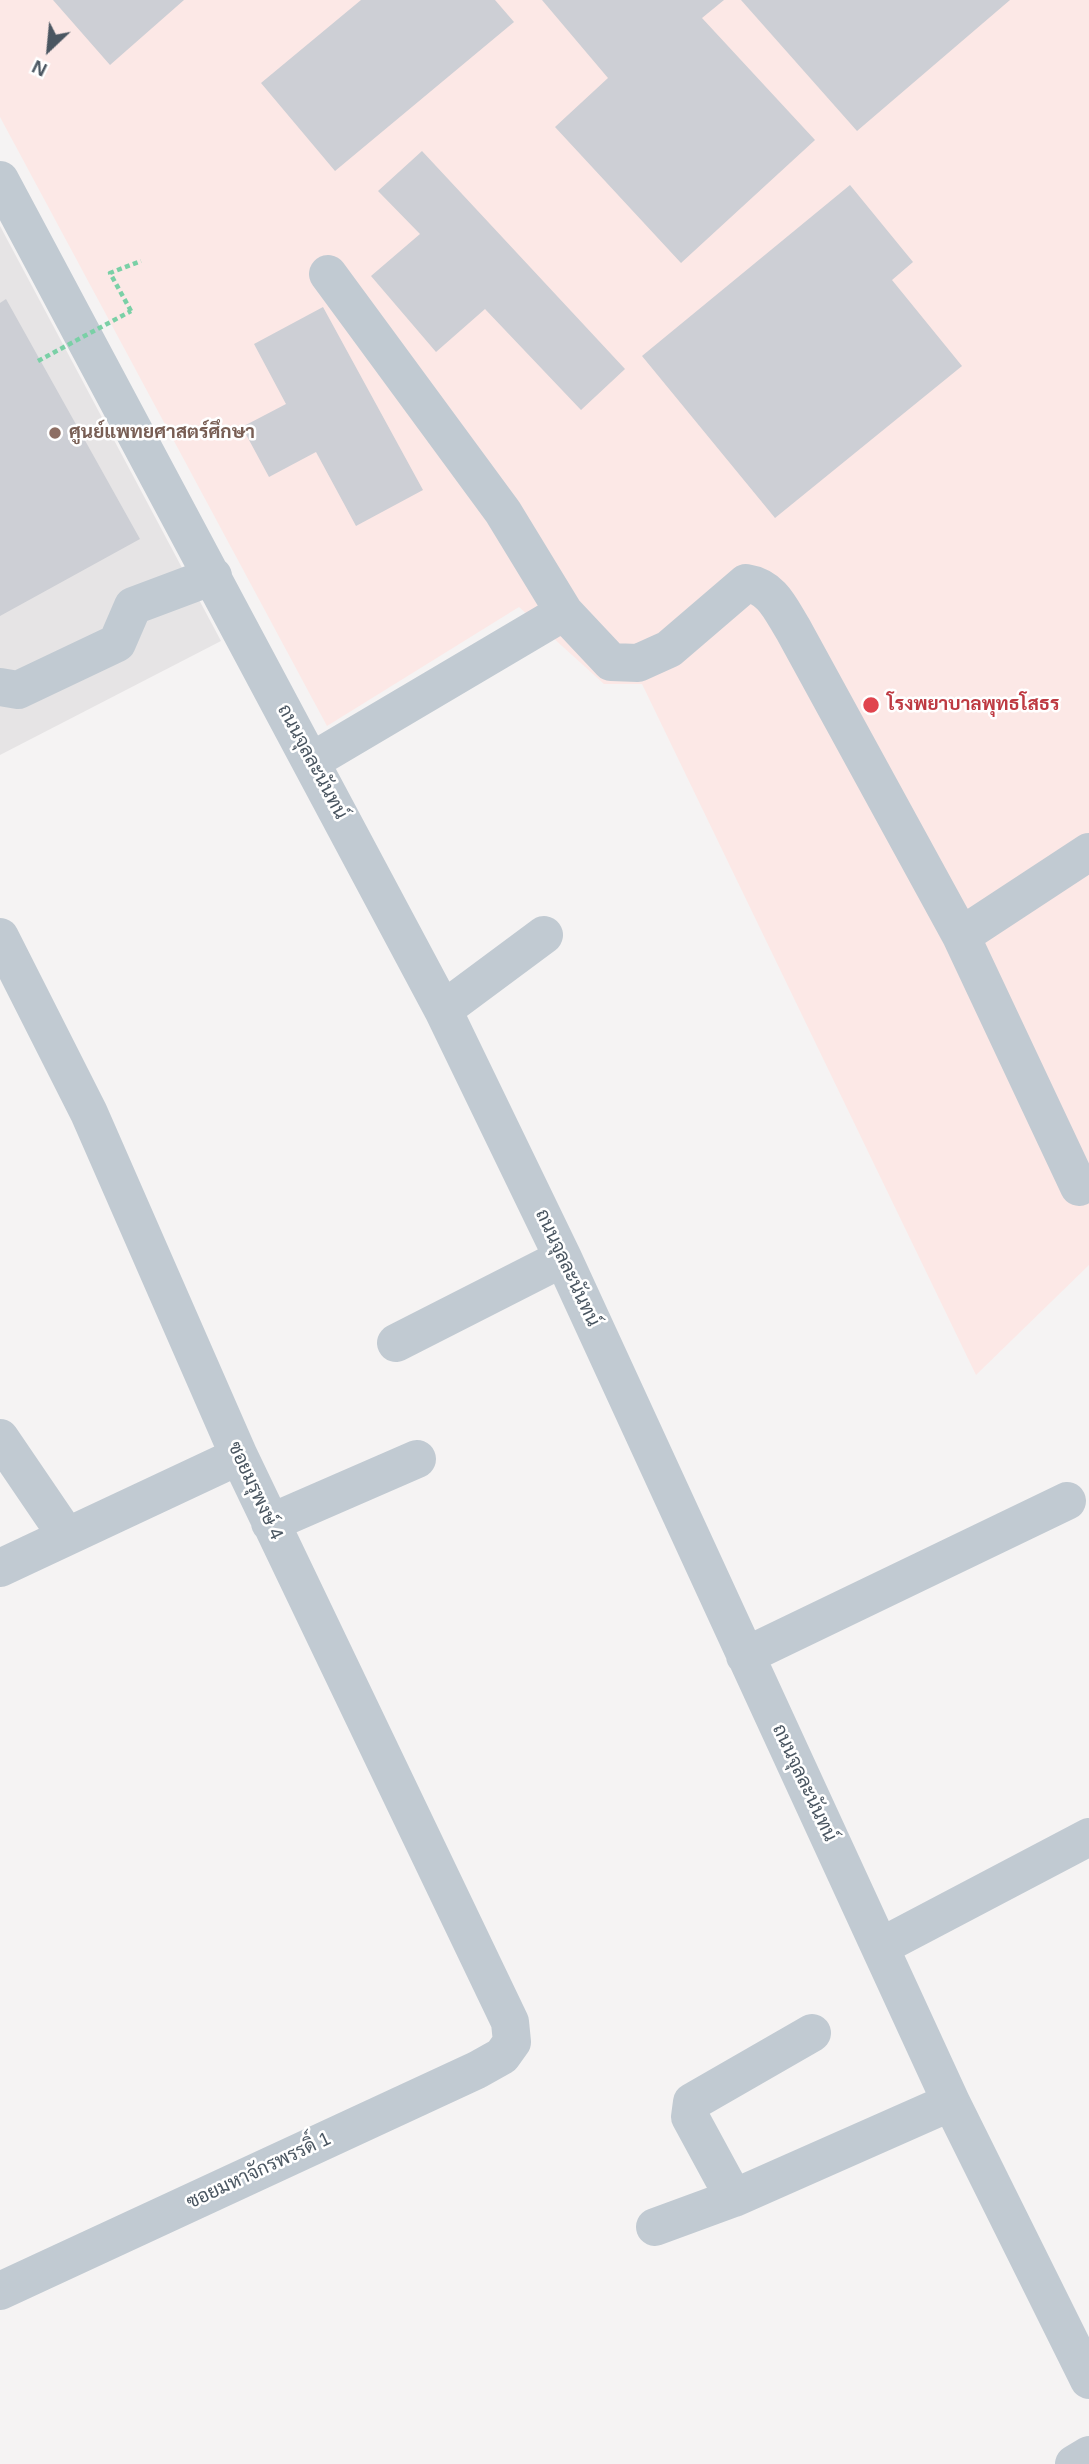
<!DOCTYPE html>
<html>
<head>
<meta charset="utf-8">
<style>
	body { margin:0 }
	#map { position:relative; width:1089px; height:2464px; overflow:hidden; background:#f5f3f3; font-family:Helvetica,sans-serif }
	canvas { display:block }
	.north { position:absolute; left:14px; top:14px; width:70px; height:70px; -webkit-text-stroke:5px #fff; paint-order:stroke; rotate:206deg; font-size:19px; font-weight:700; line-height:28px; text-align:center; color:#4a5661 }
	.north::after { content:''; display:block; margin:auto; width:24px; height:32px; background:#4a5661; clip-path:polygon(50% 0,100% 100%,50% 72%,0 100%) }
</style>
</head>
<body>
<div id="map">
<canvas width="1089" height="2464"></canvas>
<div class="north">N</div>
</div>
<script>
const c = document.querySelector('canvas').getContext('2d');
c.lineJoin = 'round';
function fillPath(path, color) { c.fillStyle = color; c.fill(path, 'evenodd'); }
function trace(path, color, width, dash) { c.strokeStyle = color; c.lineWidth = width; c.lineCap = dash ? 'butt' : 'round'; c.setLineDash(dash || []); c.stroke(path); }
function label(font, color, halo, rows, align = 'center') {
  c.font = font + ' Helvetica,Sarabun,sans-serif'; c.lineWidth = 5; c.setLineDash([]); c.textBaseline = 'middle'; c.strokeStyle = halo; c.fillStyle = color; for (const [text, x, y, turn = 0] of rows) {
    c.save(); c.translate(x, y); c.rotate((+turn || 0) * Math.PI / 180); c.textAlign = isNaN(turn) ? turn : align; if (halo) c.strokeText(text, 0, 0); c.fillText(text, 0, 0); c.restore();
  }
}
const education = new Path2D(`
	M0,226l221,415 -221,114z`);
const medical = new Path2D(`
	M0,0h1089v1265l-113,110 -334,-691h-38l-85,-77 -192,119 -327,-609z`);
const building = new Path2D(`
	M53,0h131l-74,65z
	M361,0h134l19,22 -179,149 -74,-88z
	M542,0h182l-22,18 113,122 -134,123 -126,-136 53,-49z
	M741,0h269l-153,131z
	M422,151l203,218 -44,41 -96,-101 -49,43 -65,-76 49,-42 -42,-43z
	M850,185l63,77 -21,18 70,86 -187,152 -133,-162z
	M6,299l134,240 -140,77v-313z
	M323,307l100,183 -67,36 -40,-74 -47,25 -27,-50 44,-23 -32,-60z`);
const path = new Path2D(`
	M131,311l-21,-38 31,-12`);
const minor = new Path2D(`
	M0,180l443,830 120,248 388,844 138,278
	M328,274l175,238 61,100
	M0,687l18,3 99,-47 16,-37 80,-30
	M312,761l252,-149 47,50 27,1 31,-14 77,-66c26,4 34,25 47,46l168,307 128,-84
	M961,936l118,251
	M0,937l89,176 150,343 271,566 2,20 -10,14 -25,14 -477,221
	M443,1010l101,-75
	M396,1343l167,-85
	M0,1438l66,97
	M270,1523l147,-64
	M0,1568l239,-112
	M745,1656l322,-155
	M880,1947l209,-110
	M734,2198l-44,-81 2,-15 120,-69
	M655,2227l79,-29 217,-96
	M1074,2464l15,-9`);
const pathBridge = new Path2D(`
	M38,361l93,-50`);
const markers = [
	[55,433,7,"#8d6e63"],
	[871,705,9,"#e0444e"]
];
const educationNames = [
	["ศูนย์แพทยศาสตร์ศึกษา",69,433]
];
const healthNames = [
	["โรงพยาบาลพุทธโสธร",887,705]
];
const streetNames = [
	["ถนนจุลละนันทน์",312,762,62],
	["ถนนจุลละนันทน์",567,1268,65],
	["ซอยมรุพงษ์ 4",255,1491,65],
	["ถนนจุลละนันทน์",804,1783,65],
	["ซอยมหาจักรพรรดิ์ 1",259,2171,-25]
];
fillPath(education, '#e6e4e5');
fillPath(medical, '#fce8e6');
fillPath(building, '#cdcfd5');
trace(path, '#7ad0a6', 4.5, [5, 3.5]);
trace(minor, '#c1cad2', 38);
trace(pathBridge, '#7ad0a6', 4.5, [5, 3.5]);
for (const [x, y, r, color] of markers) { const dot = new Path2D(); dot.arc(x, y, r, 0, 2 * Math.PI); c.fillStyle = color; c.fill(dot); trace(dot, '#fff', 2.5); }
label('bold 19px', '#785e54', '#fff', educationNames, 'left');
label('bold 19px', '#be3a42', '#fff', healthNames, 'left');
label('19px', '#4a5661', '#fff', streetNames);
</script>
</body>
</html>
